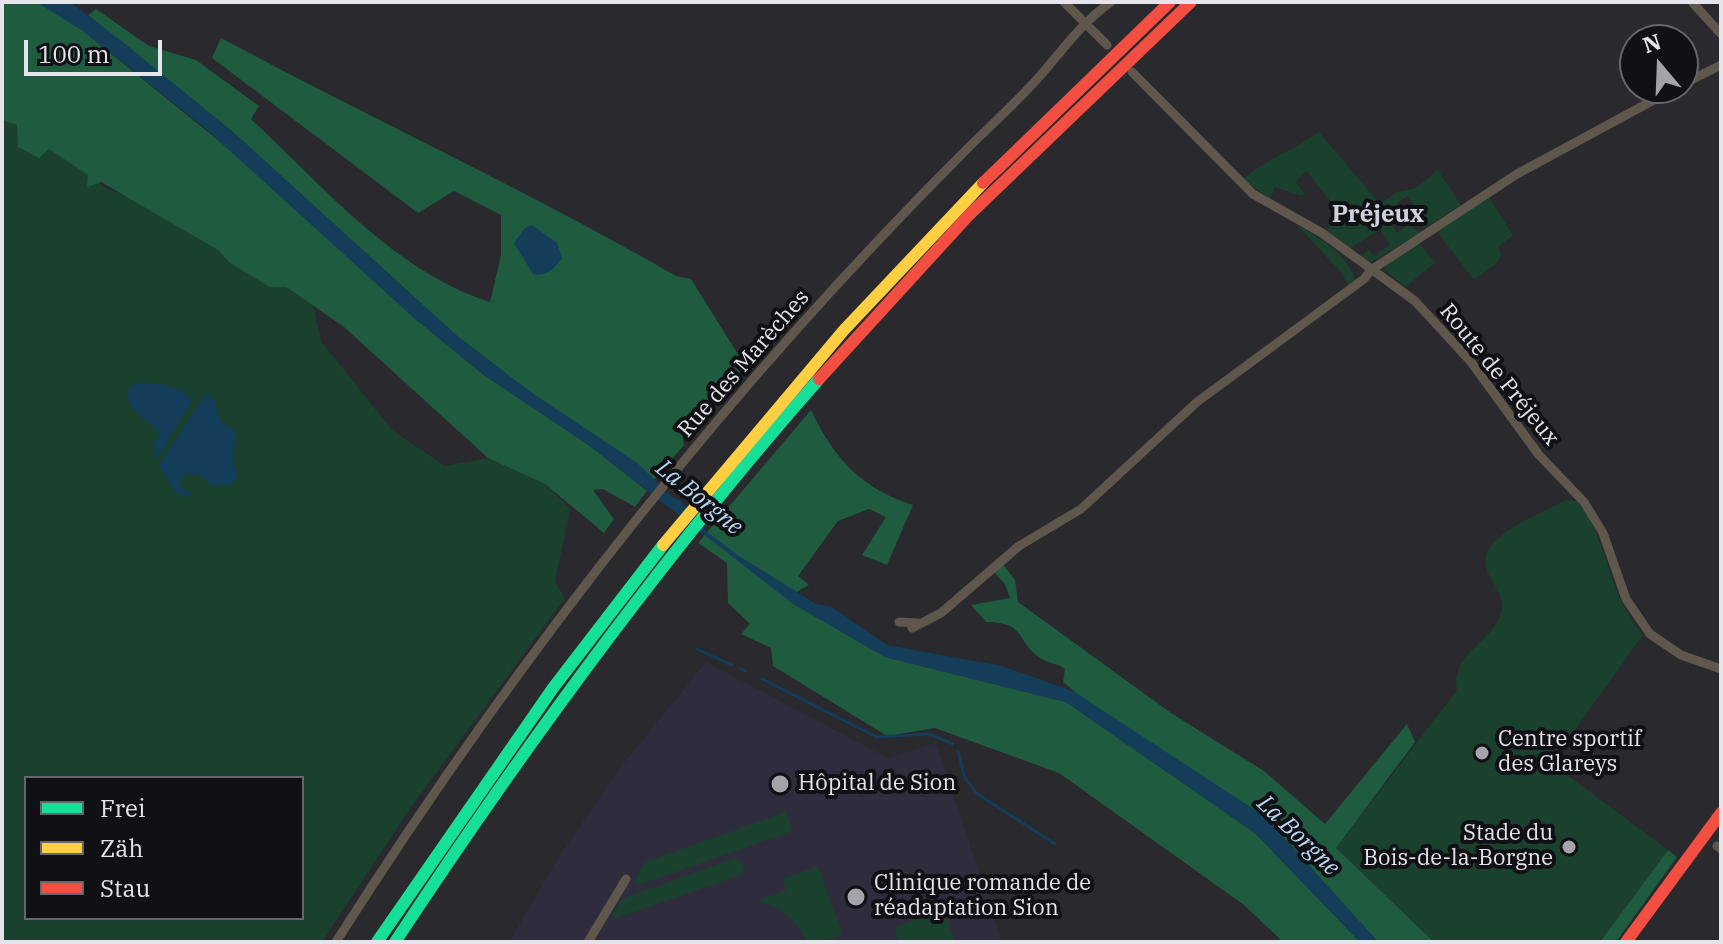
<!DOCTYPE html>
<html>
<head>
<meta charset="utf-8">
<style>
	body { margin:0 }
	#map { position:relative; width:1723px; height:944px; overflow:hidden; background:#29292e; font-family:"IBM Plex Serif",serif }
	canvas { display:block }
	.frame { position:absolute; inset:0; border:4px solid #e5e4eb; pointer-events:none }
	.legend { position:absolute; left:24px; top:776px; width:280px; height:144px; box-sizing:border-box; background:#101015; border:2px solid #65656b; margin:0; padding:10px 14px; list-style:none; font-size:24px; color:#e5e4eb }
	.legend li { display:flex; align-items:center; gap:16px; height:40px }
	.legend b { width:40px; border:2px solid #65656b }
	.north { position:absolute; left:1619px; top:24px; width:80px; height:80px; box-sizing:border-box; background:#101015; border:2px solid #65656b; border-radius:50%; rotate:341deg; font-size:22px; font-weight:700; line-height:32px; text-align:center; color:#e5e4eb }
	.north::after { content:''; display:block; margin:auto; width:28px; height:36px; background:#a3a3a9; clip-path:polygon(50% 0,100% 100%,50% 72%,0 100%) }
	.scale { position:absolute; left:24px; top:40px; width:138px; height:36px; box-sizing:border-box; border:4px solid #e5e4eb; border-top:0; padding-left:10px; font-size:24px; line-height:28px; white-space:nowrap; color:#e5e4eb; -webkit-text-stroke:6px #101015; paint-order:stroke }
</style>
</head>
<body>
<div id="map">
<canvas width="1723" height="944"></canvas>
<div class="frame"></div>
<ul class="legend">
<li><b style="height:10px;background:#16e098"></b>Frei</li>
<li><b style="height:10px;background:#ffcf43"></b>Zäh</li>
<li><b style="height:10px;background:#f24e42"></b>Stau</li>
</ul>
<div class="north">N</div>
<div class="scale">100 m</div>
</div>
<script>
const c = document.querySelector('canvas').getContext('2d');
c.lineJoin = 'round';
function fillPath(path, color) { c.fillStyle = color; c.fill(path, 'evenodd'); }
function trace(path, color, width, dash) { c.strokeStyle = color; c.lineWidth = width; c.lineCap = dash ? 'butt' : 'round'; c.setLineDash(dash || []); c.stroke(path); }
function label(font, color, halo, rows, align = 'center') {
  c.font = font + ' "IBM Plex Serif",serif'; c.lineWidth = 8; c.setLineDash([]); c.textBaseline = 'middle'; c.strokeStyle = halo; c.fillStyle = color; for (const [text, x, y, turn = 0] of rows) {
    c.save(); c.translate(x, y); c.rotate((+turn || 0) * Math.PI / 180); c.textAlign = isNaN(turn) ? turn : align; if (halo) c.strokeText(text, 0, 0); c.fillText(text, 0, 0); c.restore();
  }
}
const built = new Path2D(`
	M706,662l182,96 48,-15 66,199h-493l53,-90 61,-88z`);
const green = new Path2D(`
	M3,119l14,5 89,64 29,12 83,50 12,13 56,24 27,19 8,35 71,89 53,36 43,-8 57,26 25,25 -15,73 10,16 -154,209 -89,135h-320zM26,778h276v140h-276z
	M1319,132l61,72 17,-12 19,-4 22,-18 23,35 -37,23 -15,-17 6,-4 -7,-11 -11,7 5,11 -12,7 7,12 12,-9 10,9 -48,29 -10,-6 8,-6 5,6 16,-11 -10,-16 -29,19 -24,-17 11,-21 -32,-39 -11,11 10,11 -3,3 -27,-9 -5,12 -27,-20c23,-20 51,-29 76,-47z
	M1488,196l25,39 -15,12 3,7 -3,8 -24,18 -39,-51z
	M1295,223c27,18 52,28 61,60l-5,4 -13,-18z
	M1418,242l17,21 -30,24 -20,-17 2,-8z
	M1566,500l11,1c33,40 30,95 66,134l-92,128 117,87 -68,92h-166l-98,-94 121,-158c-7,-36 35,-47 44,-77 7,-22 -26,-42 -13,-63 15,-23 54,-37 78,-50z
	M786,812l7,19 -155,54 -4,-2 11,-21z
	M735,858l10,8 -4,9 -125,43 -5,-3 13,-17z
	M818,866l24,68 -18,8h-17c-6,-18 -32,-42 -53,-40l32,-12 -4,-11z
	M944,910l11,32h-56l-5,-15z`);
const forest = new Path2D(`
	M2,2h35l45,28 179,145 152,142 71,58 106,71 57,45 -12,16 -32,-18 -10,1 21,29 -10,14 -59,-49 -57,-26 -144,-131 -58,-40h-16l-40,-24 -12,-13 -117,-68 -14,5 1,-12 -39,-26 -10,9 -21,-11 -1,-22 -15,-5z
	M96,9l53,37 47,14 63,46 -8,13c72,67 143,152 239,183l11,-47v-40l-47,-24 -36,22 -206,-155 9,-20c151,81 306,152 455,238l15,3 53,85 -1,12 -62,51 3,18 -30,35 -16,-16 -105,-70 -76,-58 -223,-203 -146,-118z
	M811,410c23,49 51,79 102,95l-26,60 -25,-10 24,-38 -17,-8 -31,12 -40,55 11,9 -14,8 -3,10 93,54 181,45 189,131 105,109h-77l-39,-37 -185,-132 -124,-45 -48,8 -114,-70 -2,-18 -30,-14 9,-10 -22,-21 -1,-40 -29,-20z
	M1002,563l13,17 3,22 153,111 93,58 61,53 82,-100 8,18 -79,106 98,94h-56l-114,-126 -167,-106 -34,-28 2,-13c-8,-6 -15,-5 -23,-10 -26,-15 -14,-37 -56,-37l-15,-17 39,-7 -5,-14 -13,-14z
	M1668,850l9,7 -61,85h-16z`);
const water = new Path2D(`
	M37,2h33l49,37 115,94 223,203 76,58 105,70 34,33 8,3 28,33 31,23 77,48 14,2 57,39 115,21 71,25 191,125 114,126h-18l-105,-109 -189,-131 -181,-45 -93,-54 -202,-157 -106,-71 -71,-58 -207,-188 -124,-99z
	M532,225l25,18 5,15c-8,11 -15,19 -29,16l-19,-31 11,-15z
	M136,383c18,0 46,1 56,18l-34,56 -3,1 -1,-16 5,-5 -1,-5c-11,-16 -32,-18 -31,-42z
	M206,393l8,6 7,23 15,9 -3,30 5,17 -7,7h-20l-11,-11 -17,1 -4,9 13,11 -9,2 -9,-6 -15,-26z`);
const stream = new Path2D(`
	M697,649l35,16
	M741,669l4,2
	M762,679l115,58 53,-3 23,10
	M958,751l6,25 12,17 79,51`);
const street = new Path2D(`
	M1064,2l43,43
	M1692,2l29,32
	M1132,72l121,122 69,39 93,68 56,61 68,93 45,47 19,31 23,66 24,35 31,21 40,14
	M1683,84l38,-19
	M899,622l19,1
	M912,628l29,-15 78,-67 62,-37 116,-107 167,-123 7,-9 146,-96 159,-86
	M1717,846l4,3
	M336,942c181,-285 390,-552 629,-791 25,-25 51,-48 74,-74 23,-26 43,-55 72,-75
	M588,942l38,-63`);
const fast = new Path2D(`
	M377,942l176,-254 110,-143
	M395,942c130,-197 268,-386 424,-563`);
const slow = new Path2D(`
	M663,545l181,-215 139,-147`);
const jam = new Path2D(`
	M983,183l187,-181
	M819,379l149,-163 223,-214
	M1626,942l95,-129`);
const markers = [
	[1482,753,8,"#a3a3a9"],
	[780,784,10,"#a3a3a9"],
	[1569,847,8,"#a3a3a9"],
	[856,897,10,"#a3a3a9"]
];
const streetNames = [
	["Rue des Marèches",744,364,-49],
	["Route de Préjeux",1499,375,51]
];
const poiNames = [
	["Centre sportif",1498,740],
	["des Glareys",1498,765],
	["Hôpital de Sion",798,784],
	["Stade du",1553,834,"right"],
	["Bois-de-la-Borgne",1553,859,"right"],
	["Clinique romande de",874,884],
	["réadaptation Sion",874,909]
];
const neighbourhoodNames = [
	["Préjeux",1378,215]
];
const waterNames = [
	["La Borgne",699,498,39],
	["La Borgne",1298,836,44]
];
fillPath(built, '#2f2d3d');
fillPath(green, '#1a402e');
fillPath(forest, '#1e5b3f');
fillPath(water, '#133d59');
trace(stream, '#133d59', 3);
trace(street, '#5f574c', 9);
trace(fast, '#16e098', 12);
trace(slow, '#ffcf43', 12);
trace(jam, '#f24e42', 12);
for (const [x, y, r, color] of markers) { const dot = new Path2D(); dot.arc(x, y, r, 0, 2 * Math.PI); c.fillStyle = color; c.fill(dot); trace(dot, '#101015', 3); }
label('22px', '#e5e4eb', '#101015', streetNames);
label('22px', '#e5e4eb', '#101015', poiNames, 'left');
label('bold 24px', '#d1d0de', '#101015', neighbourhoodNames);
label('italic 24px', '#bad9f2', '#101015', waterNames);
</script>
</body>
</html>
